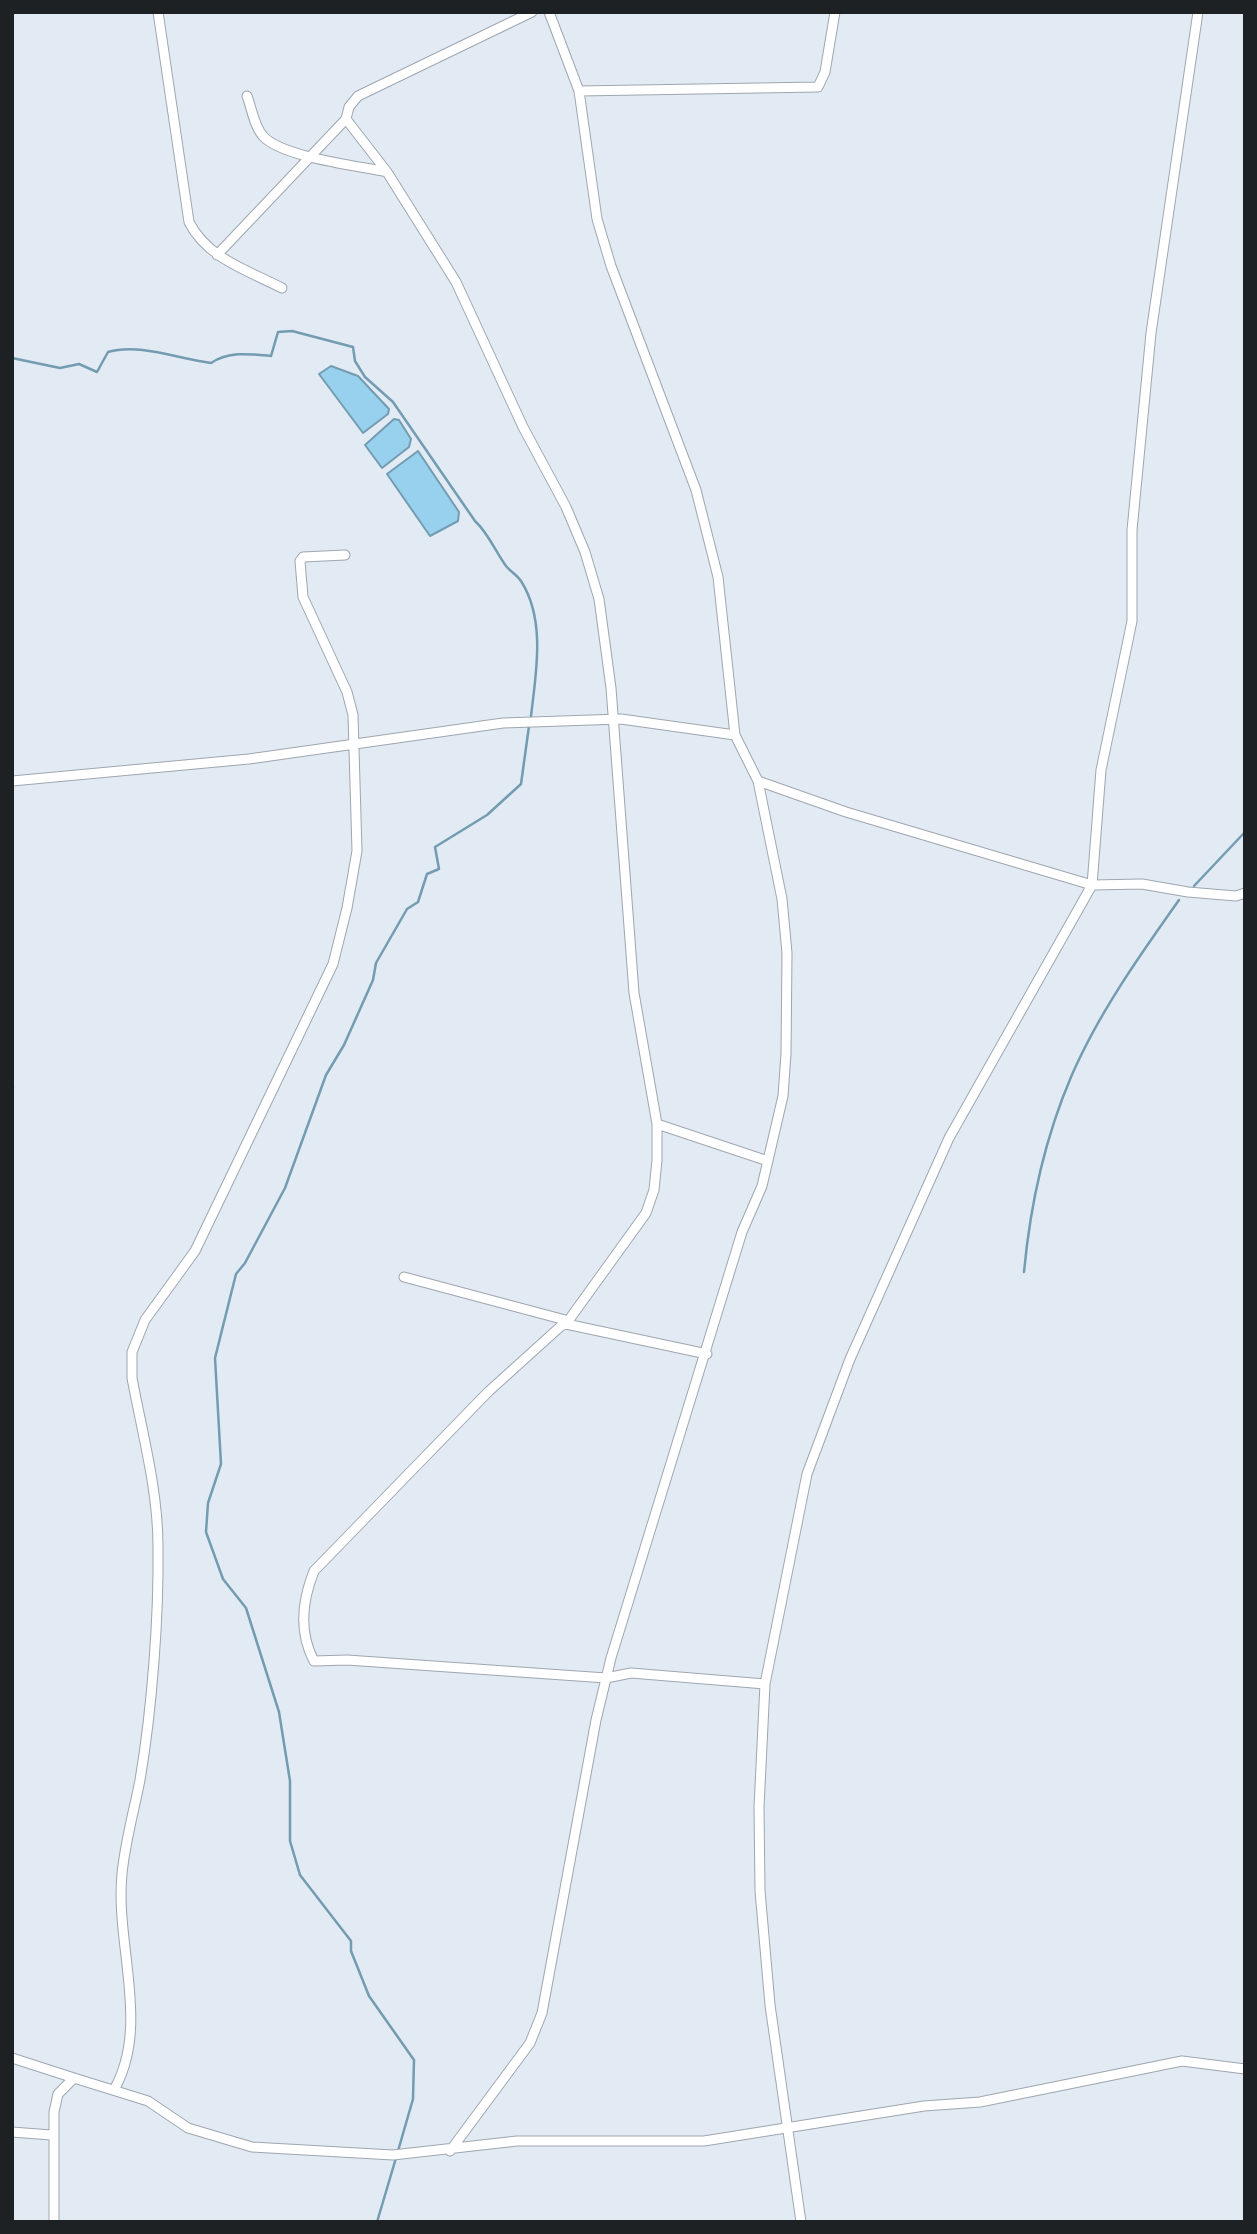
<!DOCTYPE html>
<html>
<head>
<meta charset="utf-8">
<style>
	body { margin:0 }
	#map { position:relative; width:1257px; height:2234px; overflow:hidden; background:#e2eaf4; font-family:Jost,sans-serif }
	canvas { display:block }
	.frame { position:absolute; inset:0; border:14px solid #1e2124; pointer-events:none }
</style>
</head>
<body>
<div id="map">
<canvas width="1257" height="2234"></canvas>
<div class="frame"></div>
</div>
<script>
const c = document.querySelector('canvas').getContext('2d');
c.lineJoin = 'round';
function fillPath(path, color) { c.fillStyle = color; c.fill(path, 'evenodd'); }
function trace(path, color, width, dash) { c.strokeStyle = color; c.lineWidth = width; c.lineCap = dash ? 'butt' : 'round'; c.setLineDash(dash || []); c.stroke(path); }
const water = new Path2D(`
	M331,366l27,10 31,33 -1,5 -25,19 -44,-59z
	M394,419l5,1 12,19 -2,8 -27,21 -17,-23z
	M418,451l41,61 -1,9 -28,15 -43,-62z`);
const stream = new Path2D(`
	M12,358l48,10 19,-4 18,8 11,-20c32,-9 70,7 103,11 18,-12 39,-9 60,-7l7,-24 14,-1 61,16 2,14 10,16 28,25 82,119c14,13 20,30 31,45 4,5 11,9 15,15 25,39 15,92 10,135
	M1194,886l51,-54
	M12,1084l1,3
	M1024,1272c6,-65 21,-134 47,-195 27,-63 69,-122 108,-177
	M398,2151l15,-52 1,-39 -45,-64 -18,-45v-10l-51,-66 -10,-34v-60l-11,-69 -33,-104 -23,-29 -17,-47 2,-29 13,-39 -6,-106 21,-84 9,-11 40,-75 41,-113 18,-30 29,-65 3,-17 31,-54 11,-7 9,-28 12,-5 -4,-22 52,-32 34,-31 8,-58
	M377,2222l19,-64`);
const minor = new Path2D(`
	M158,12l31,210c18,36 58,48 93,66
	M549,12l30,79 18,128 14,47 85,224 22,87 17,158
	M579,91l239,-4 7,-15 10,-60
	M247,96c5,13 7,30 16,40 18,21 96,30 124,36
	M346,119l41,53 69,110 67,145 43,80 19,45 14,47 12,89 23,305 23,131v36l-3,30 -8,23 -80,111
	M217,255l129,-136 3,-12 9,-11 174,-84
	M12,781l237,-22 254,-36 118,-4 114,16 23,46 88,31 246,73 50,-1 46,8 48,4 9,-3
	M657,1124l111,37
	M404,1277l165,44
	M707,1354l-141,-30 -5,2 -73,66 -174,179c-12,30 -15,62 0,90l33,-1 259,18 25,-5 134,11
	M12,2058l62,20
	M115,2088c35,-64 0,-144 7,-214 3,-32 12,-63 18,-94 12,-71 19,-163 18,-234 0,-56 -16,-114 -26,-168v-26l13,-32 50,-69 138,-287 14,-56 10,-57 -4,-136 -6,-23 -44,-95 -3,-36 3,-4 42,-2
	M12,2132l39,3
	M450,2151l80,-108 12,-30 54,-293 15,-62 131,-426 20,-46 21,-90 3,-42 1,-101 -5,-54 -24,-118
	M54,2222v-110l4,-18 16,-16 74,23 40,27 64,19 141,8 124,-14h187l220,-35 56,-4 202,-41 63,8
	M801,2222l-31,-217 -10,-114 -1,-84 6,-123 42,-210 43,-115 99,-221 143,-253 9,-115 31,-149v-91l19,-197 47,-321`);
fillPath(water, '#97d1ed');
trace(water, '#739cb1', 2);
trace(stream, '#739cb1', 2.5);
trace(minor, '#9ea6af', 11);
trace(minor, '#fff', 9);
</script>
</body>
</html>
